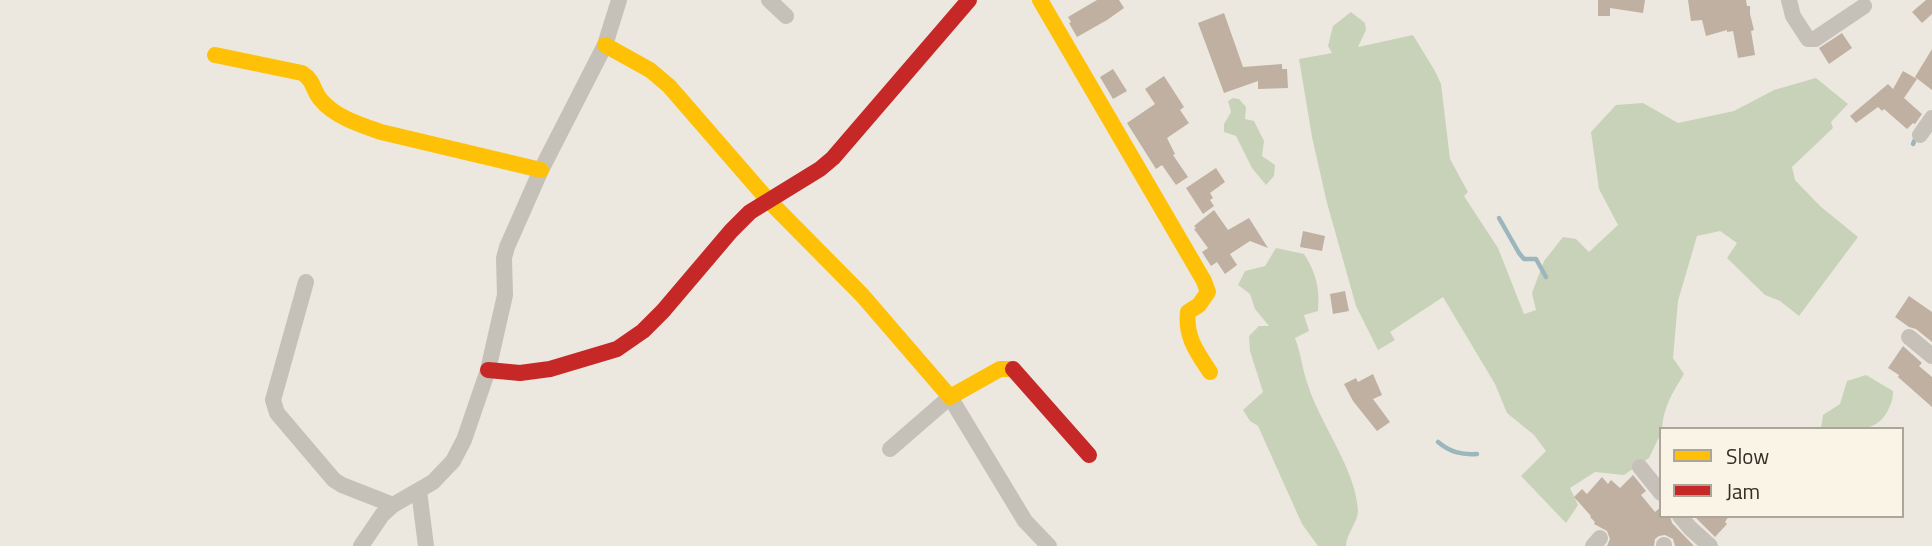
<!DOCTYPE html>
<html>
<head>
<meta charset="utf-8">
<style>
	body { margin:0 }
	#map { position:relative; width:1932px; height:546px; overflow:hidden; background:#ece8df; font-family:"Titillium Web",sans-serif }
	canvas { display:block }
	.legend { position:absolute; left:1659px; top:427px; width:245px; height:91px; box-sizing:border-box; background:#f9f4e6; border:2px solid #aba59a; margin:0; padding:9px 12px; list-style:none; font-size:21px; color:#352e27 }
	.legend li { display:flex; align-items:center; gap:14px; height:35px }
	.legend b { width:35px; border:2px solid #aba59a }
</style>
</head>
<body>
<div id="map">
<canvas width="1932" height="546"></canvas>
<ul class="legend">
<li><b style="height:9px;background:#ffc107"></b>Slow</li>
<li><b style="height:9px;background:#c62828"></b>Jam</li>
</ul>
</div>
<script>
const c = document.querySelector('canvas').getContext('2d');
c.lineJoin = 'round';
function fillPath(path, color) { c.fillStyle = color; c.fill(path, 'evenodd'); }
function trace(path, color, width, dash) { c.strokeStyle = color; c.lineWidth = width; c.lineCap = dash ? 'butt' : 'round'; c.setLineDash(dash || []); c.stroke(path); }
const green = new Path2D(`
	M1351,12l14,11 1,7 -8,17 55,-12 22,36 6,13 9,75 18,33 -4,4 34,52 26,66 12,-4 -4,-17 12,-32 19,-24 13,2 13,13 29,-27 -19,-36 -8,-57 25,-27 27,-2 35,20 56,-12 40,-21 42,-12 32,26 -17,18 2,6 -41,39 3,13 25,26 38,31 -59,79 -19,-15 -15,-6 -38,-37 10,-15 -17,-12 -23,5 -19,65 -5,57 11,16c-11,18 -21,33 -22,55h-1v4l-12,25 -25,17 -29,-3 -25,16 8,17 -12,18 -45,-47 25,-25 -12,-16 -27,-22 -12,-29 -52,-87 -53,35 5,8 -17,10 -22,-44 -29,-103 -15,-66 -13,-78 33,-6 -4,-7 5,-20z
	M1233,98l6,1 7,8 -1,12 9,2 10,20 -2,15 13,9 -1,11 -8,9 -14,-17 -16,-32 -12,-4v-8l7,-12 -3,-11z
	M1276,248l28,6c12,18 16,35 14,57l-14,4 5,16 -14,7c6,15 7,31 13,47 12,39 48,84 50,126 0,11 -12,23 -12,35h-28l-16,-22 -44,-98 -8,-5 -7,-11 20,-18 -13,-41 -1,-15 10,-10h10l-14,-17 -5,-15 -12,-9 7,-14 20,-5z
	M1866,375l27,16c0,9 -2,13 -6,21 -13,24 -42,17 -66,17l2,-14 17,-11 7,-23z`);
const stream = new Path2D(`
	M1913,144l4,-9
	M1499,218l20,35 5,6h12l10,18
	M1438,442c12,10 23,13 39,12`);
const building = new Path2D(`
	M1097,0h22l5,8 -17,12 -30,17 -8,-14 2,-1 -3,-5z
	M1598,0h47l-2,13 -33,-5v8h-12z
	M1688,0h58l1,6h3v8l4,16 -3,1 4,24 -17,3 -5,-27 -6,1v-2l-21,6 -4,-16 -11,1z
	M1926,0h6v14l-10,9 -10,-11z
	M1224,13l19,54 39,-3v5h5l1,19 -30,1v-8l-34,12 -26,-70z
	M1842,33l10,15 -23,16 -10,-16z
	M1932,49v41l-17,-13z
	M1113,69l14,22 -14,8 -13,-22z
	M1903,71l14,8 -13,19 18,16 -7,10 -2,-1 -6,6 -23,-20 -2,2 -4,-4 -22,16 -6,-7 38,-32 5,5z
	M1164,76l20,31 -4,3 9,13 -22,15 8,16 -2,1 15,22 -12,8 -14,-20 -6,4 -29,-46 28,-19 -10,-15z
	M1216,168l9,14 -15,11 3,5 -3,2 4,6 -11,8 -17,-26z
	M1214,210l14,20 21,-12 19,30 -18,-7 -20,13 7,11 -12,9 -8,-12 -6,4 -9,-14 6,-4 -14,-19 2,-1 -2,-2z
	M1303,231l22,5 -3,15 -22,-4z
	M1345,291l4,20 -16,3 -3,-20z
	M1909,296l23,16v30l-16,-13 -7,-2 -14,-10z
	M1903,346l19,17 -3,3 13,11v30l-34,-30 1,-2 -11,-7z
	M1373,374l9,21 -9,4 17,23 -13,9 -24,-30 -9,-17 12,-6 2,4z
	M1633,475l13,16 -5,4 14,17 6,-5v9h9l2,7 22,23h-19l-2,-7 -8,-4 -6,1 -4,3 -1,7h-47l3,-7 -3,-8 -13,-7 1,-2 -5,-5 1,-1 -17,-19 8,-8 5,5 15,-17 6,7 3,-4 9,8z
	M1694,516h35l-4,6 2,2 -12,13z`);
const street = new Path2D(`
	M769,0l17,16
	M1789,0l4,16 15,23h7l49,-33
	M1920,135l12,-17
	M306,282l-33,118 4,13 57,67 8,5 51,20
	M1909,337l23,19
	M890,449l60,-52 75,124 24,25
	M1640,467l21,26
	M419,491l7,55
	M1680,516l10,12 20,18
	M361,546l21,-31 11,-10 40,-23 20,-21 11,-21 24,-70 17,-75 -1,-37 3,-11 34,-77 64,-125 14,-45
	M1593,546l7,-8
	M1664,546v-1`);
const slow = new Path2D(`
	M1040,0l164,281 4,11 -9,13 -11,7c-3,25 9,40 22,60
	M605,45l45,25 19,16 99,114 94,95 88,102 50,-28h13
	M215,55l87,18c13,8 10,17 19,27 14,17 40,25 60,32l160,38`);
const jam = new Path2D(`
	M1013,369l76,86
	M488,370l32,3 30,-4 67,-20 26,-18 20,-20 68,-80 19,-19 70,-43 13,-11 136,-158`);
fillPath(green, '#c8d2b9');
trace(stream, '#9cb6bd', 4.5);
fillPath(building, '#bfb0a1');
trace(street, '#c5c1b8', 16);
trace(slow, '#ffc107', 16);
trace(jam, '#c62828', 16);
</script>
</body>
</html>
